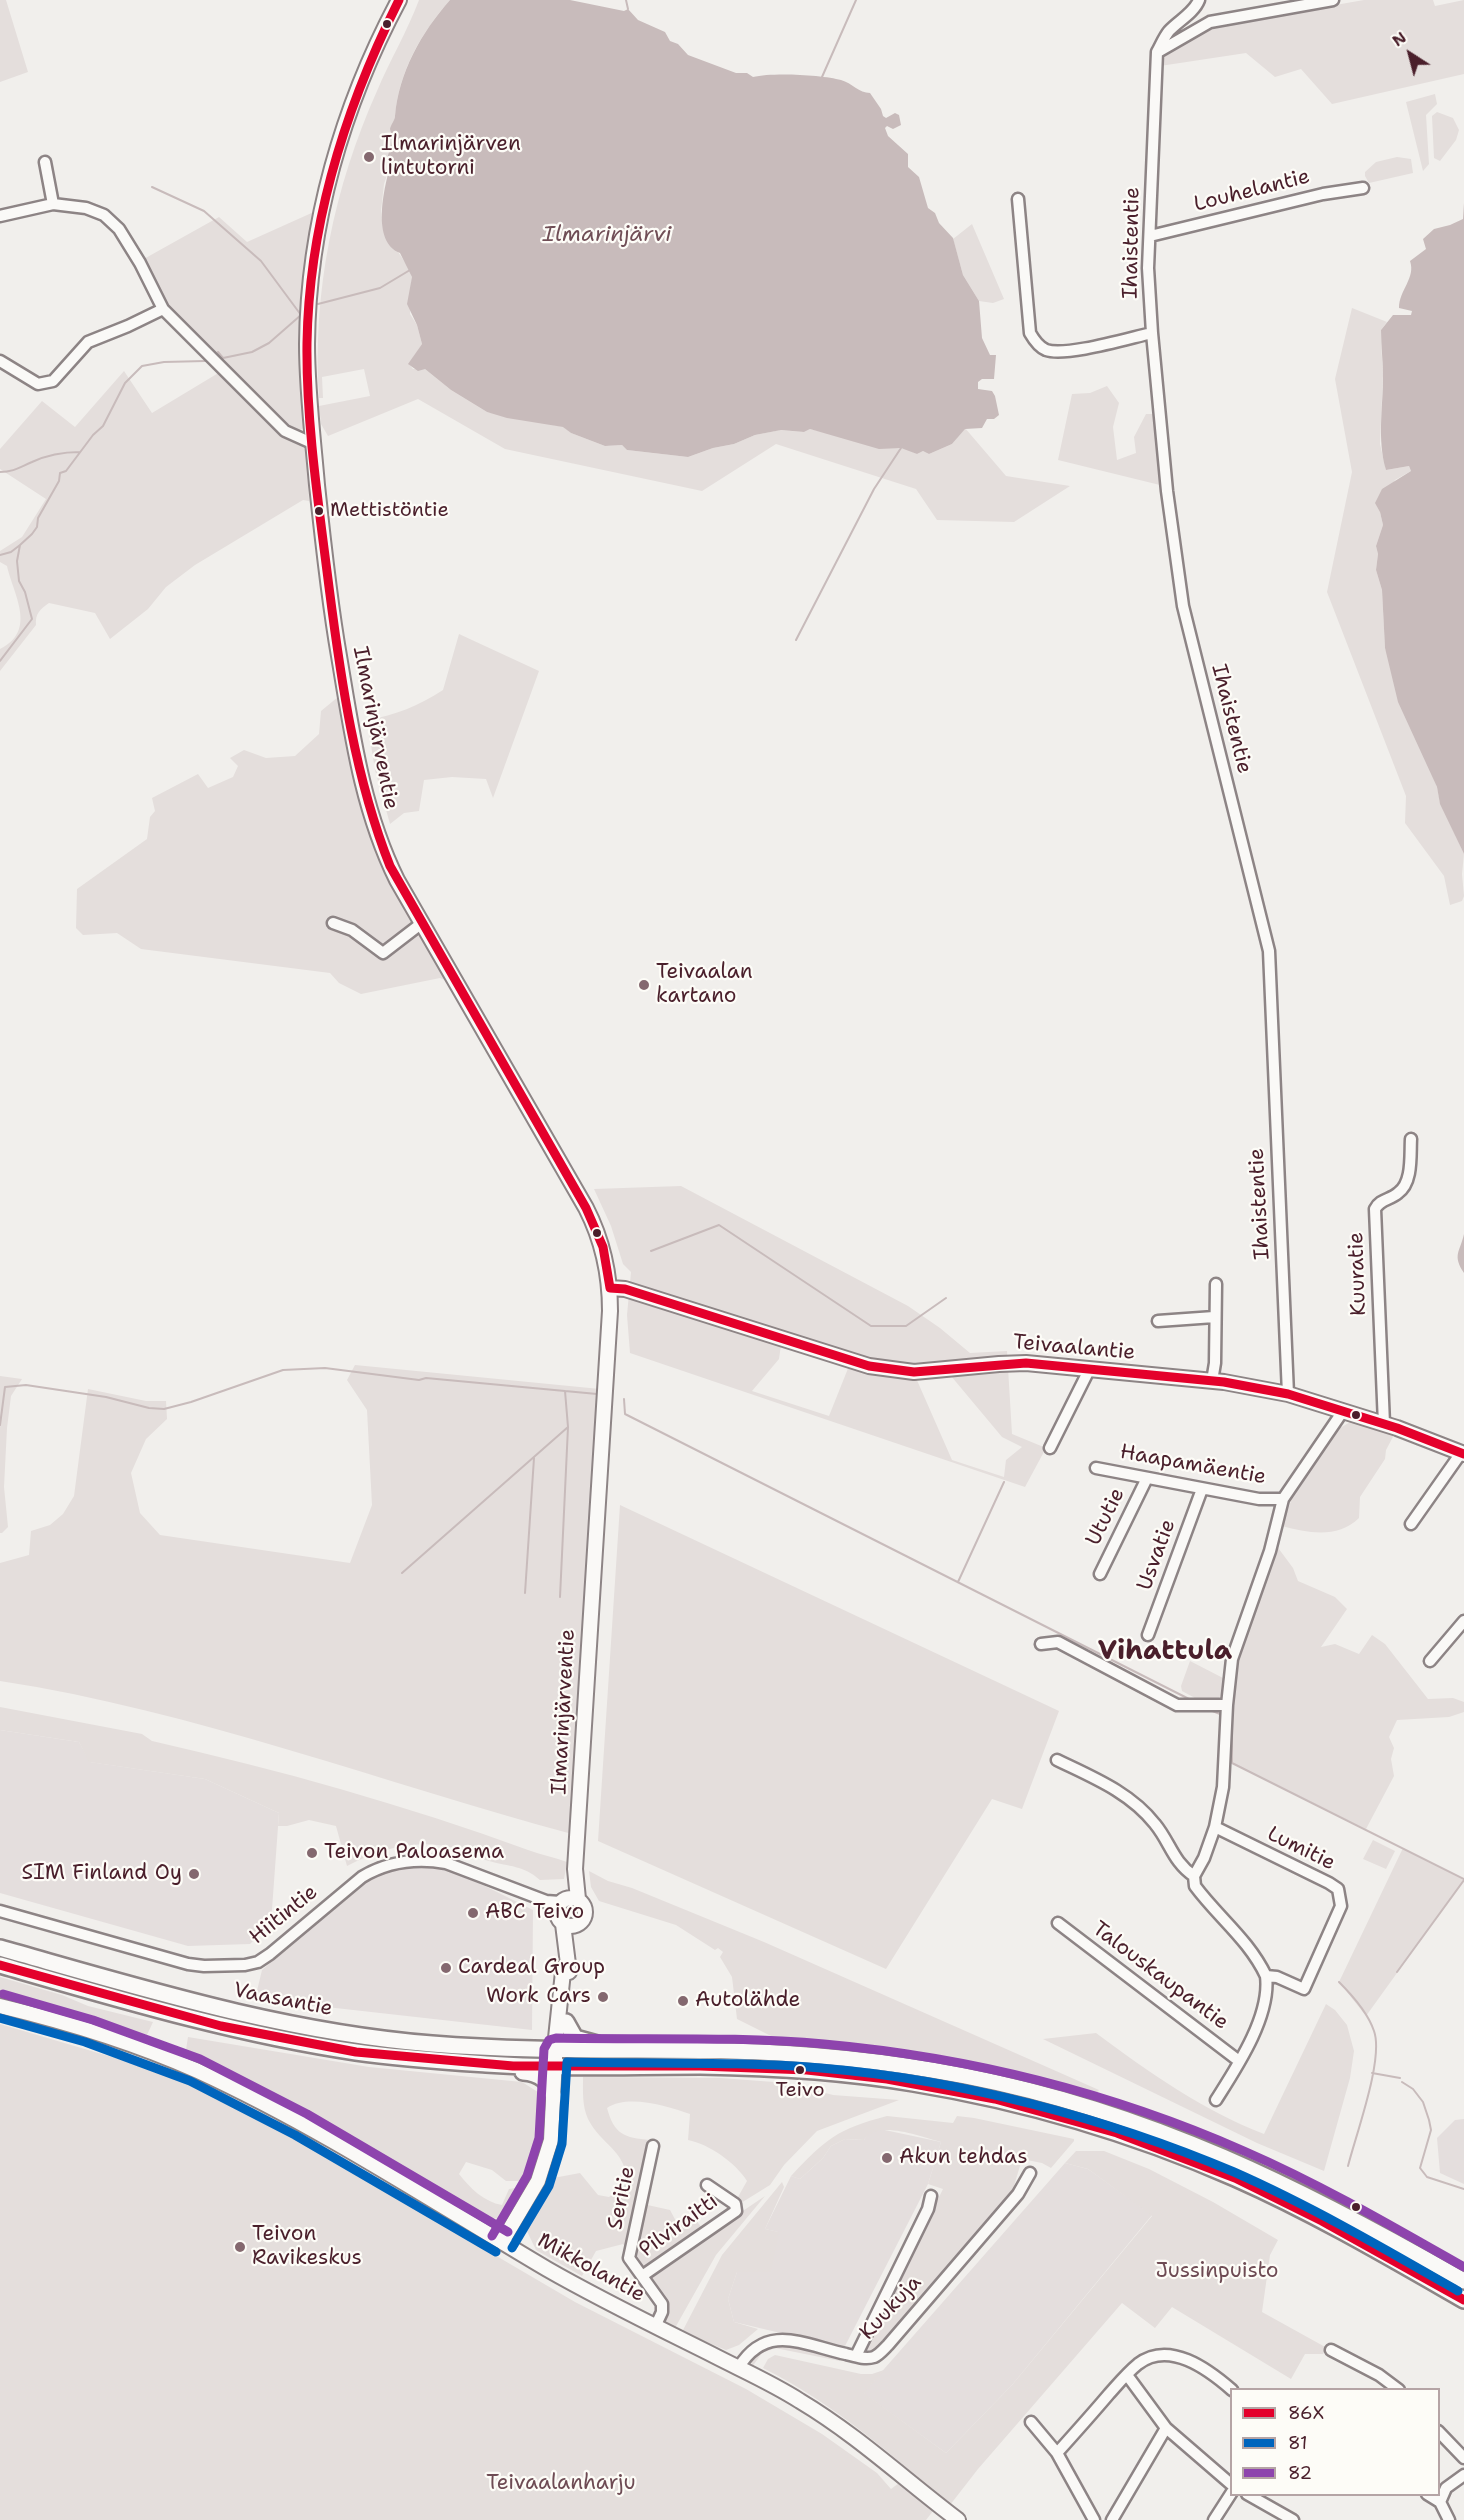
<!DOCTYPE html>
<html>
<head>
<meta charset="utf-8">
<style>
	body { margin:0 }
	#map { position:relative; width:1464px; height:2520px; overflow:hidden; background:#f1efec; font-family:"Shantell Sans",sans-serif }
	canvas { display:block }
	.legend { position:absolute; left:1230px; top:2388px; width:210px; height:108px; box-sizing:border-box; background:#fdfcf7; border:2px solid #b5a4a5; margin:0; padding:8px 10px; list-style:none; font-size:18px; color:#4a1f2b }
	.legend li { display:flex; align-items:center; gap:12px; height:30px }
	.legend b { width:30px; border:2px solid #b5a4a5 }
	.north { position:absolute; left:1380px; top:24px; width:60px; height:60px; -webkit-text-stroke:4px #fdfcf7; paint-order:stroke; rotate:324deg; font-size:16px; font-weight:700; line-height:24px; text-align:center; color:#4a1f2b }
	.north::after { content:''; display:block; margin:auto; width:21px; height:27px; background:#4a1f2b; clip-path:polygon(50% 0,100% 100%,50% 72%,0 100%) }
</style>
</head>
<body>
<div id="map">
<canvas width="1464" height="2520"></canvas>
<ul class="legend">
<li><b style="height:8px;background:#e4002b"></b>86X</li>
<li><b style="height:8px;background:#0065bd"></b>81</li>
<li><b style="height:8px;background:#8e44ad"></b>82</li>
</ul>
<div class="north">N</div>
</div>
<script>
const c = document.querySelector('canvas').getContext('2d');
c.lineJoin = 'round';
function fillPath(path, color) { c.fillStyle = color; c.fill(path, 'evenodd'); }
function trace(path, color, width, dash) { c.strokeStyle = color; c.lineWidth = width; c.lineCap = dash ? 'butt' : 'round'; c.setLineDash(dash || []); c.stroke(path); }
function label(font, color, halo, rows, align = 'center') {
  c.font = font + ' "Shantell Sans",sans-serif'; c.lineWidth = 4.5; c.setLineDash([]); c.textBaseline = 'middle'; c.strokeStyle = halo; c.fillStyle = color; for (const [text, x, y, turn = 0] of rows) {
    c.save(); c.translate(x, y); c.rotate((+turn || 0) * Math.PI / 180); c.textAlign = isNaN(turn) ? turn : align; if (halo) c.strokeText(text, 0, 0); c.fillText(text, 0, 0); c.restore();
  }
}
const built = new Path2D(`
	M0,1730l79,12 11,20 115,17 74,34 -8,110 -21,21 -62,2 -188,-53z
	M426,1865l13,2 46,19 48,24 -1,120 -277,-31 7,-29 100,-88 24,-11z
	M1464,2119v65l-24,-11 -3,-35 18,-18z
	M880,2129l61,13 -13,42 -84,164 -110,-26 -6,-23 9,-27 41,-40 -13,-3 26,-53 9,3 23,-21 8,-12 14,-7 19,1 4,-7z
	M1065,2163l23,6 64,46 -140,170 -66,68 -83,-60z`);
const green = new Path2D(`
	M0,0h6l22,72 -28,10z
	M419,0h31c-29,33 -51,71 -55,116 0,4 -4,8 -4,13 -1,1 1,7 1,9 0,7 -4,15 -5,22l3,6 -6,18 -3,27 2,18 27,41 2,7 -2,37 7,11 5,19 -13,20 4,5h12l26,21 36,22 77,15 7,6 34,13 17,-1 5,5 61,7 25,-9 21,-4 21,-9 25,-5 24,2 6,-3 75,18 23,2 9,5 6,-3 6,3 23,-10 13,-16 41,48 64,10 -56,36 -77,-2 -21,-31 -140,-45 -74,47 -197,-42 -87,-50 -90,37 -7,-12 -2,-18 51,-10 -6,-27 -42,8 1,21h-4c-7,-105 15,-211 58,-307 13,-31 30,-59 42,-91z
	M1364,0h69l2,6 29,-6v74l-132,30 -31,-35 -26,8 -29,-24 -86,13 3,-12 46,-27z
	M1435,94l2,10 -11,11 3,49 -6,7 -17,-69z
	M1437,112l16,6 6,12 -3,10 -16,21 -6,-3 -2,-42z
	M1397,157l14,2 2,14 -44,10 -4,-7v-4l11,-10z
	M316,211l-11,212 -1,5 -4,2 -9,-2 -123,-121 -26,-47 77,-43 28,25z
	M972,224l32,75 -11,4 -14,-2 -16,-26 -10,-36z
	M1352,308l35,14 -6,8v10l2,36 -3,68 6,26 23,-4 2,5 -16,9 -15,32 3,13 -7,21 2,8 -2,16 6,20 3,58 52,139 3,15 24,52 -2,20 2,22 -2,5 -12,4 -6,-29 -39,-53 1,-27 -79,-204 25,-120 -17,-93z
	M124,371l28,42 68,-41 64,62 23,16 2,51 -6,-1 -108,65 -29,22 -18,22 -38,30 -15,-26 -46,-10c-9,6 -14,11 -13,22l-36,46v-22c38,-19 13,-55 7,-83l-7,-4v-11l22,-14 24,-38 -46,-30v-20l42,-48 33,26z
	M1107,386l12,17 -6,24 4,33 19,-7 -2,-16 12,-23h8l10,72 -106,-26 14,-66 18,-1z
	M459,634l80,37 -46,127 -7,-19 -34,-2 -28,3 -5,31 -15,2 -14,11 -15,-54 -8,-50c29,-5 51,-14 76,-30z
	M338,697l21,104 56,122 32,58 -7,-3 -79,16 -22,-11 -9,-10 -189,-24 -24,-16 -34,2 -7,-7 1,-39 70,-50 3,-22 5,-6 -3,-13 46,-24 10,14 25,-11 5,-11 -8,-8 14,-8 22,8 29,-2 24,-22 2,-23z
	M681,1186l227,120 32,22 30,25 37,-2 5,83 34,14 -21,39 -395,-134 -3,-38 4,-43 -8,-8 -12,-38 -17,-37zM781,1345l68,21 -20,50 -77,-25 27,-32zM951,1376l51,61 20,10 -16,13 -2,17 -52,-17 -36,-82z
	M355,1365l245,24 -28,445c-190,-51 -376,-123 -572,-153v-118l29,-8 2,-24 19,-6 13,-11 11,-18 14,-107 58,12h20l1,18 -21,20 -15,34 9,40 20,22 190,28 22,-58 -5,-95 -20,-30z
	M0,1376l22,3 -11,17 -4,32 -3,59 4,40 -6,6h-2z
	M1352,1421l43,12 -9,17 -1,9 -25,38 -1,21c-21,21 -51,15 -77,8l10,-28 48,-70z
	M620,1505l439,206 -37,98 -30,-10 -106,170 -288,-128z
	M1276,1545l17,23 5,13 37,16 12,12 -26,38 14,-3 24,10 13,-19 13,9 43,55 25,-1 11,4v10l-15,5 -52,3 -8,17 5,11 -3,11 3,17 -28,53 -134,-66v-45l5,-59z
	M1190,1661l33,17 -1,16 -5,6 -22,-2 -13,-7 -1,-5z
	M0,1707l142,27 10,7c128,29 253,64 376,109 13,5 26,7 39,12l-3,17 -24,1c-17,-15 -30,-13 -51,-19 -12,-3 -23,-9 -35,-13 -37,-10 -75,1 -107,18l-11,-40 -27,-6 -22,6h-9l1,-13 -74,-34 -116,-17 -10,-20 -79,-12z
	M1373,1840l22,11 -9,18 -23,-10z
	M1403,1848l61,32 -98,136 -27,-34z
	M589,1871l19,10 24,7 132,54 335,148 -7,10 -111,-29 -98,-19 -100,-10 -46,-23 -5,-42 -12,-20 3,-5 -5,-4 -3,2 -39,-25 -77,-24 -8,-14z
	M0,1977l62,18 26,11 65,16 -6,13 -83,-21 -64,-21z
	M491 1993a9 9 0 1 1 18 0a9 9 0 1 1-18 0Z
	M1326,2004l9,6 12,15 7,26 -4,27 -26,93 -67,-28 -214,-104 53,-6c52,39 108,78 168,101z
	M0,2024l139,41 69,27 63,32 304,178 171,87 76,45 55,39 14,16 8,-6 34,28 -7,9h-926z
	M188,2037l181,30 153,15 19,12 -4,57 -9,30h-22l-14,-11 -26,-8 -7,12c11,14 25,28 43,31l7,-16 7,-1 3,3 -16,27 -22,1 -176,-107 -120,-56z
	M583,2077l138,1 66,5 46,12 66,5 -82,31 -33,34 -14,20 -29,18 -3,-6 9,-16c-11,-18 -38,-37 -59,-41l2,-26c-23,-8 -62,-20 -83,-6 7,26 17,30 43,32v10l-22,101 -5,-7 -27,7 -14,25 -46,-26 -11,-23 23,-48 32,-6 18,22 11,2 19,-15c-4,-34 -27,-37 -40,-63 -6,-13 -5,-28 -5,-42z
	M887,2116l66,7 4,-7 17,2 100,21v2l-23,27 -9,-5 -20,-4 -11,37 -120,141c-9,7 -16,19 -29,15l81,-163 -15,-5 13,-42c-20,-5 -64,-23 -77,-2l-19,-1 -14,7 -8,12 -23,21 -9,-3c35,-37 46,-47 96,-60z
	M1076,2151h28l45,18 64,33 65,38 -8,15 -8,57 65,36 -4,6h-18l-14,25 -119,-72 -17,21 -33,-25 -144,166 -28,36c-59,-51 -117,-102 -187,-137l5,-9 7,-4 86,19h11l12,-4 -20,23 82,60 66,-68 140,-169 -64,-47 -23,-6z
	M782,2182l2,5 -19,42 14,3 -8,40h-34l-9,27 6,23 24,7 -19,16 -13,5 -44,-18 40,-77z
	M765,2196l-49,59 -41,73 -8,-4 -19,-49z
	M643,2204l27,6 7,13 8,3 11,-6 8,11 -59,41 -13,-17z
	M780,2344l60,13v4l-65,-13 -13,5 -10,14c-4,-17 15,-19 28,-23z`);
const water = new Path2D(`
	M450,0h120l54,11 4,-2 10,11 27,12 5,9 8,3 10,11 48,18h11l6,4c20,-5 70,-2 88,3 11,3 18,13 29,13l11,16 2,7 3,2 9,-5 4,2 2,10 -8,4 -6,-3 -2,2 3,8 20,18v13l11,10 9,31 7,5 4,10 14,15 10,37 16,26 3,37 8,17h6l-2,24h-12l-4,3v7l14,2 3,5 4,19 -5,4h-7l-5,9 -17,1 -13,15 -23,10 -6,-3 -6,3 -16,-6 -22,1 -69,-20 -6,3 -23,-2 -26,5 -21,9 -21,4 -25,9 -61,-7 -5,-5 -17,1 -34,-13 -8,-6 -56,-9 -20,-6 -36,-22 -26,-21 -7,2 -10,-7 14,-20 -5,-19 -10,-21 5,-27 -12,-24c-29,-11 -16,-64 -10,-87l-3,-6c1,-7 5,-15 5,-22 0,-1 -2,-9 -2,-9 1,-5 5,-9 5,-13 4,-44 26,-83 55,-116z
	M1464,203v651l-24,-50 -3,-17 -39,-85 -13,-54 -3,-58 -6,-20 2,-16 -2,-8 7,-21 -3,-13 -5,-9 7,-14 29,-18 -2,-5 -23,4c-9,-31 -3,-62 -3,-93 0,-16 -2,-31 -2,-47l12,-15h18l1,-4 -13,-3c0,-18 17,-30 11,-47l16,-12 -3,-10 11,-10 16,-4 13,-6z
	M1464,1234v39c-12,-18 -4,-21 0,-39z`);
const stream = new Path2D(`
	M626,0l2,9
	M822,77l34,-77
	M152,187l52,24 57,50 40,54 -32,28 -17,9 -29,6 -5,-6
	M318,304l62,-16 30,-18
	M0,472c14,0 20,-5 32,-10 15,-7 32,-10 48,-10
	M0,555l11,-3 9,-7
	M796,640l78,-151 27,-41
	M0,661l32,-42 -7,-27 -6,-11 -2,-20 3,-16 12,-11 5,-7 1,-9 21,-37 1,-8 6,-2 27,-36 10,-9 22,-43 17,-17 22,-4 41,-1
	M651,1251l68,-26 152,101h35l40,-28
	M624,1399l1,15 566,286
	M0,1425l5,-38 21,-2 80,12 43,11 15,1 27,-7 92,-32 42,-2 94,12 7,-2 171,16
	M402,1573l166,-146
	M958,1582l46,-100
	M525,1593l9,-135
	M560,1597l8,-170 -3,-36
	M1210,1710l10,4
	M1232,1718v45l232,116
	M1397,1972l67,-92
	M1339,1982c13,13 29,31 35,49 10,28 -18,103 -26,135
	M1372,2073l28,5
	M1402,2082l11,7 10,13 6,18 2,10 -11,38 7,9 37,12`);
const minor = new Path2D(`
	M1199,0c-5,13 -21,21 -30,31 -5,6 -8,14 -12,21l-9,216 4,65 15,158 16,115 86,345 19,443
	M1158,52l52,-30 123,-22
	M45,162l8,42
	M1018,199l12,134c4,7 9,14 16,17 20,7 83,-12 106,-17
	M0,216l53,-12 33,4 18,7 15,14 21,34 23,46 122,122 29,13
	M1150,236l173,-42 40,-6
	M0,361l38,23 15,-3 35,-39 40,-16 35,-17
	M333,923l19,7 31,23 39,-30
	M1158,1321l56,-4
	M1212,1381l3,-18 1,-79
	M1384,1424l-9,-215c5,-10 15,-9 23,-16 15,-10 12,-38 13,-54
	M1050,1448l39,-78
	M1096,1468l163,31h24
	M1411,1524l50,-71
	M1100,1574l47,-96
	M1148,1635l54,-146
	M1041,1644l17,-2 119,63h50
	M1430,1661l34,-40
	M1057,1760c35,17 73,32 98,64 15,18 18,38 39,52
	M1215,1827l114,56 9,6 3,17 -37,83 -27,-12 -11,-1c-17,-36 -48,-59 -71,-90l-1,-10 10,-18 11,-31 8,-40 4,-82 5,-46 38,-108 13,-52 60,-88
	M546,1901l10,14
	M0,1911l188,53 16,2 41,-1 13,-3 12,-8 92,-77c25,-15 55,-19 84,-14l100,38 14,1
	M1058,1923l181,138
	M1216,2100c21,-33 55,-84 50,-124
	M653,2146l-24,112 33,46v8l-7,15
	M642,2276l94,-65 -1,-7 -28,-19
	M1331,2350l48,25 20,15
	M856,2356l72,-147 3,-13
	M739,2367c28,-45 65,-22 107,-13 8,2 19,6 28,3 5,-2 10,-8 14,-12l130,-151 12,-21
	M1127,2375l39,53 66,57
	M1031,2422l26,31 37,67
	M1438,2431l26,27
	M1057,2453c18,-20 35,-39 52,-59 9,-10 18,-21 29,-30 31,-24 70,5 94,26
	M1247,2494l46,26
	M1427,2494l13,8 9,18
	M1440,2502l6,-14 18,-13
	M1112,2520l54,-92
	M1214,2520l18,-28`);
const major = new Path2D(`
	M399,0c-56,105 -91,224 -92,344 0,47 6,94 10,141 6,57 12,114 22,171 13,77 23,153 58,224l189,328c17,33 24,65 24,103l-35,558 3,30
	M610,1288l15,1 244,77 45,6 85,-8 27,-1 198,19 64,12 109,34 67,26
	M557 1912a14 14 0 1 1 28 0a14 14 0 1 1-28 0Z
	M563,1924l6,48
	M0,2006c67,16 135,37 198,65 122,56 234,130 349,198 54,31 110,58 166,86 29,15 59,28 87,46 57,34 105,79 158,119
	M502,2242l36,-61 13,-41 5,-102 7,-66 4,-8`);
const highway = new Path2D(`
	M0,1948c142,40 283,84 432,96 99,8 198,5 298,7 78,2 157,10 235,25 185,36 337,112 499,205
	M0,1965c118,34 235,69 356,87 43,6 87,9 130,12 71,5 142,2 214,2 70,1 143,5 213,17 110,18 219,50 322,95 79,35 154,79 229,122
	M566,2022l9,16 22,6
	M523,2072c18,1 26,10 31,25`);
const bus1 = new Path2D(`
	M399,0c-54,108 -90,222 -92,343 -1,81 12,164 22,244 12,94 26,191 61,279l196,342 17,39 7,41
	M610,1288l15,1 244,77 45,6 112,-9 198,19 64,12 109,34 67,26
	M0,1965l221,61 135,26 157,14h187l107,4 80,9 108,20 122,34 118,45 87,43 142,79`);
const bus2 = new Path2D(`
	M0,2018l85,24 105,39 105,54 201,117
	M512,2248l37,-62 13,-42 5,-82c85,2 170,-1 254,6 141,12 283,49 413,104 77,34 151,77 224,119`);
const bus3 = new Path2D(`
	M3,1994l90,26 107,39 107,55 201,118
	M492,2236l35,-60 12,-38 5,-89 5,-9 7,-2c89,2 179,-2 268,6 144,13 288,49 420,107 76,33 148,75 220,116`);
const markers = [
	[387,24,5,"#4a1f2b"],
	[369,157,6,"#84686f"],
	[319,511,5,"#4a1f2b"],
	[644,985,6,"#84686f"],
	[597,1233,5,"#4a1f2b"],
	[1356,1415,5,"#4a1f2b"],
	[312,1853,6,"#84686f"],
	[194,1874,6,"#84686f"],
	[473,1913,6,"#84686f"],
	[446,1968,6,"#84686f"],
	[603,1997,6,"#84686f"],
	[683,2001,6,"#84686f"],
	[800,2070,5,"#4a1f2b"],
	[887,2158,6,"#84686f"],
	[1356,2207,5,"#4a1f2b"],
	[240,2247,6,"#84686f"]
];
const busNames = [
	["Mettistöntie",330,511],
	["Teivo",800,2091,"center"]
];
const poiNames = [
	["Ilmarinjärven",381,145],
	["lintutorni",381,169],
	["Teivaalan",656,973],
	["kartano",656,997],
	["Teivon Paloasema",324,1853],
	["SIM Finland Oy",182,1874,"right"],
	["ABC Teivo",485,1913],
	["Cardeal Group",458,1968],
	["Work Cars",591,1997,"right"],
	["Autolähde",695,2001],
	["Akun tehdas",899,2158],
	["Teivon",252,2235],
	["Ravikeskus",252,2259]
];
const streetNames = [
	["Louhelantie",1252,191,-14],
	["Ihaistentie",1132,243,-89],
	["Ihaistentie",1231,719,76],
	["Ilmarinjärventie",375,728,79],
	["Ihaistentie",1260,1204,-93],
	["Kuuratie",1358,1274,-92],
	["Teivaalantie",1074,1348,5],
	["Haapamäentie",1193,1465,10],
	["Ututie",1106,1517,-64],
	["Usvatie",1157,1555,-70],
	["Ilmarinjärventie",564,1712,-87],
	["Lumitie",1301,1849,26],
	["Hiitintie",284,1915,-39],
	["Talouskaupantie",1160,1976,37],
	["Vaasantie",283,2000,11],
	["Seritie",622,2198,-78],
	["Pilviraitti",679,2226,-36],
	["Mikkolantie",591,2268,29],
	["Kuukuja",891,2308,-47]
];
const parkNames = [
	["Jussinpuisto",1217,2272],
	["Teivaalanharju",561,2484]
];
const waterNames = [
	["Ilmarinjärvi",607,235]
];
const districtNames = [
	["Vihattula",1165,1652]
];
fillPath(built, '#e4dedd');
fillPath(green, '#e4dedc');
fillPath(water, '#c8bbbb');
trace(stream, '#c8bbbb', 2);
trace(minor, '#8d8485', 15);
trace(major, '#8d8485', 18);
trace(highway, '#8d8485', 20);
trace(minor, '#faf9f7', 10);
trace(major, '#faf9f7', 14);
trace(highway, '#faf9f7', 15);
trace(bus1, '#e4002b', 9);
trace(bus2, '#0065bd', 9);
trace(bus3, '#8e44ad', 9);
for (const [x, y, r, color] of markers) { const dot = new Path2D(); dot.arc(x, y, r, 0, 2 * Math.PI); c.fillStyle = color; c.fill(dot); trace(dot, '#fdfcf7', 2); }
label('20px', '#4a1f2b', '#fdfcf7', busNames, 'left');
label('21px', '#4a1f2b', '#fdfcf7', poiNames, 'left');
label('21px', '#4a1f2b', '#fdfcf7', streetNames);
label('21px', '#6e4b54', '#fdfcf7', parkNames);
label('italic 22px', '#704e56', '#fdfcf7', waterNames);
label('bold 27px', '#4a1f2b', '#fdfcf7', districtNames);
</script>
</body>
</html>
